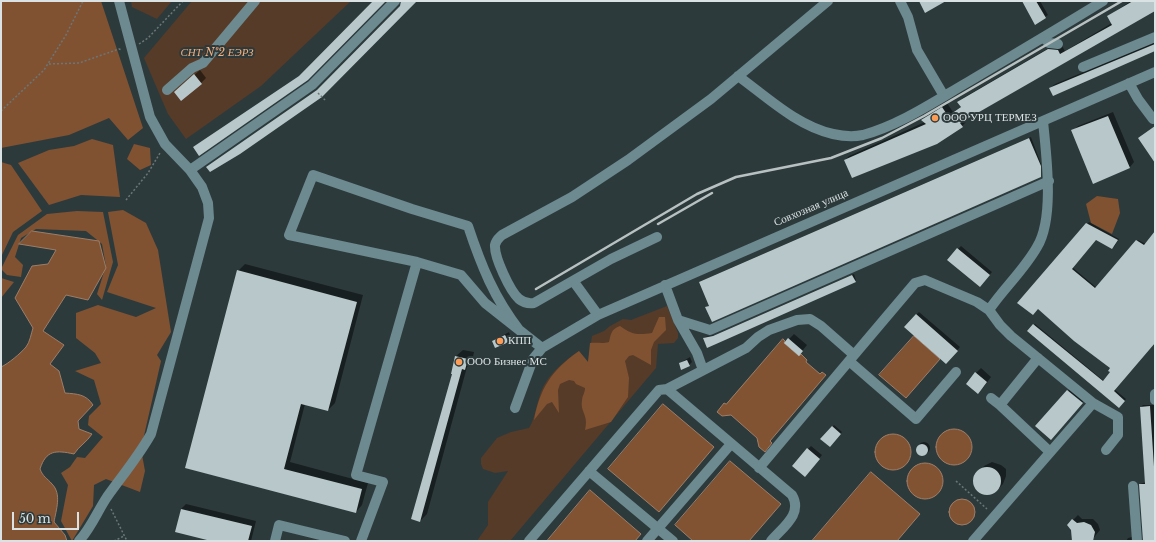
<!DOCTYPE html>
<html>
<head>
<meta charset="utf-8">
<style>
	body { margin:0 }
	#map { position:relative; width:1156px; height:542px; overflow:hidden; background:#2d3a3c; font-family:"Libre Baskerville",serif }
	canvas { display:block }
	.frame { position:absolute; inset:0; border:2px solid #dae2e3; pointer-events:none }
	.scale { position:absolute; left:12px; top:512px; width:67px; height:18px; box-sizing:border-box; border:2px solid #dae2e3; border-top:0; padding-left:5px; font-size:12px; line-height:14px; white-space:nowrap; color:#dae2e3; -webkit-text-stroke:3px #2d3a3c; paint-order:stroke }
</style>
</head>
<body>
<div id="map">
<canvas width="1156" height="542"></canvas>
<div class="frame"></div>
<div class="scale">50 m</div>
</div>
<script>
const c = document.querySelector('canvas').getContext('2d');
c.lineJoin = 'round';
function fillPath(path, color) { c.fillStyle = color; c.fill(path, 'evenodd'); }
function trace(path, color, width, dash) { c.strokeStyle = color; c.lineWidth = width; c.lineCap = dash ? 'butt' : 'round'; c.setLineDash(dash || []); c.stroke(path); }
function label(font, color, halo, rows, align = 'center') {
  c.font = font + ' "Libre Baskerville",serif'; c.lineWidth = 4; c.setLineDash([]); c.textBaseline = 'middle'; c.strokeStyle = halo; c.fillStyle = color; for (const [text, x, y, turn = 0] of rows) {
    c.save(); c.translate(x, y); c.rotate((+turn || 0) * Math.PI / 180); c.textAlign = isNaN(turn) ? turn : align; if (halo) c.strokeText(text, 0, 0); c.fillText(text, 0, 0); c.restore();
  }
}
const green = new Path2D(`
	M131,1h41l-15,18 -25,-12z
	M192,1h159l-90,85 -75,53 -18,-25 -24,-56z
	M667,306l11,27v5l-4,5 -16,1 -2,24 -146,173h-33l11,-16v-23l20,-31 -13,2 -12,-4 -2,-5v-6l16,-20 14,-6 18,-4c6,-10 7,-21 11,-33 6,-19 23,-33 39,-44l9,11 4,-26 12,-5 6,-5 13,-7 8,1z`);
const forest = new Path2D(`
	M1,1h100l42,127 -15,12 -19,-22 -40,17 -68,13z
	M92,139l21,6 7,52 -39,-2 -32,10 -31,-42 31,-13 25,-4z
	M134,144l16,4 1,17 -11,5 -13,-11z
	M1,162l10,3 31,46 -29,21 -12,25z
	M1097,196l21,3 2,14 -8,21 -21,-11 -5,-19z
	M123,210l23,13 12,27 13,82 -14,23 4,6 -20,88 4,22 -5,21 -34,-13 -12,6 -1,21 -21,35 -11,-20 7,-36 -7,-12 9,-6 7,-10 8,1 18,-21 -15,-12 1,-9 12,-12 -7,-24 -19,-9 26,-8 -6,-10 -19,-15v-25l22,-8 38,12 20,-9 -49,-16 11,-27 -10,-53z
	M77,211l26,1 10,50 -11,38 -5,-6 9,-28 -4,-22 -16,-13 -50,-2 -15,9 -6,19 8,8 -2,12 -14,-2 -6,-6 17,-34 29,-21z
	M1,278l13,4 -13,16z
	M659,317h6l1,13 -12,12 -3,8v15l-18,-10 -4,1 -4,5 4,17 -1,19 -17,25 -26,8c4,-15 -5,-18 -3,-29 0,-5 3,-8 3,-13l-9,-4 -2,-3 -5,-1 -9,4 -2,6 1,23 -7,-11 -5,2 -13,16c6,-32 18,-50 45,-69l9,11 2,-19c7,-1 12,1 19,-1 2,-8 2,-13 11,-16 12,9 18,9 32,7z`);
const water = new Path2D(`
	M32,231l67,10 7,27 -18,32 -22,-5 -23,36 21,14 -14,19 9,7 6,22c12,1 21,1 28,12l-15,16 1,8 13,5c-5,8 -13,12 -18,20 -18,-4 -28,-4 -34,15 3,8 7,9 12,15 10,10 4,26 2,38l11,13 2,6h-66v-174c7,-3 20,-14 25,-20 4,-5 5,-13 7,-19l-18,-30 17,-32 16,-2 8,-14 -37,-6z
	M914,336l26,23 -34,39 -27,-23z
	M783,339l2,2 -1,2 15,13 2,-2 6,6 -1,2 14,12 2,-2 4,3 -56,66 2,2 -7,9 -6,-5 -2,-9 -26,-23 -9,1 -5,-4 7,-9 2,1z
	M663,404l51,43 -55,65 -51,-43z
	M936 447a18 18 0 1 1 36 0a18 18 0 1 1-36 0Z
	M875 452a18 18 0 1 1 36 0a18 18 0 1 1-36 0Z
	M730,461l51,43 -32,37h-56l-18,-16z
	M907 481a18 18 0 1 1 36 0a18 18 0 1 1-36 0Z
	M871,472l49,42 -23,27h-85z
	M590,490l51,44 -6,7h-88z
	M949 512a13 13 0 1 1 26 0a13 13 0 1 1-26 0Z`);
const shadow = new Path2D(`
	M1023,1h17l8,14 -12,8z
	M1131,1h24v9l-190,110 1,2 -4,4 -117,34 4,-4 76,-34 -2,-2 4,-4 20,-13 6,9 8,-5 -2,-5 4,-4 91,-53 8,1 3,5 47,-28 -4,-7z
	M1155,42v8l-105,38 5,-4z
	M200,70l6,8 -5,5 -20,4z
	M1113,112l21,50 -4,5 -57,-36 5,-5z
	M1031,137l10,27 -1,13 -328,144 -4,-15 2,-1 -10,-23 1,-1z
	M1089,222l30,17 -5,8 -18,-8 -24,28 25,21 41,-48 8,4 9,-11v109l-41,47 12,10 -7,8 -91,-76 7,-7 69,57 7,-9 1,-5 -74,-59 -20,-5z
	M961,246l31,26 -9,11 -25,-34z
	M245,264l118,31 -28,108 -7,7 -23,-6 -15,58 78,21 -6,22 -6,7 -170,-45 52,-196z
	M854,274l2,6 -1,1 -147,66 -4,-9 1,-1 10,-2z
	M919,312l41,35 -11,13 -33,-45z
	M509,332l2,6 -3,3h-15z
	M794,334l13,11 -8,10 -14,-12z
	M463,350l11,2 -2,10 -5,5 -40,147 -7,7 36,-165z
	M690,357l2,5 -3,3 -9,-2z
	M981,368l10,9 -8,11 -7,-15z
	M1071,388l14,11 -31,36 14,-44z
	M1143,405h12v136h-11l-4,-57 6,-2 -5,-75z
	M834,425l8,7 -12,14 -8,-7z
	M918 448a6 6 0 1 1 12 0a6 6 0 1 1-12 0Z
	M811,446l11,9 -14,18v-24z
	M992,462l9,3 5,4v7l-3,8 -5,5 -7,5 -9,-1 -6,-5 -2,-9 10,-13z
	M186,504l70,17 -5,20h-35l-40,-10 5,-22z
	M1078,515l4,4h11l5,5 2,6 -9,11h-18l-1,-3v-9l-4,-4z
	M1132,537l1,4h-7l2,-3z`);
const building = new Path2D(`
	M373,1h13l-78,79 -109,76 -6,-9 106,-71z
	M401,1h16l-95,96 -82,57 -30,18 -4,-5 111,-77 83,-84z
	M919,1h27l-21,12z
	M1022,1h14l10,17 -11,7z
	M1133,1h22v10l-195,112 3,4 -26,17 -85,34 -8,-18 82,-36 -5,-4 21,-13 6,9 13,-9 -4,-5 91,-53 10,1 2,4 52,-29 -5,-9z
	M1155,44v7l-102,45 -4,-8z
	M194,74l8,10 -21,17 -7,-9z
	M1108,116l22,52 -37,16 -22,-54z
	M1155,126v37l-17,-25z
	M1029,138l12,28v11l-329,145 -7,-15 4,-1 -10,-24z
	M1086,223l32,17 -6,9 -16,-9 -24,29 23,19 41,-48 8,5 11,-14v112l-41,48 11,10 -6,7 -92,-77 6,-7 70,57 7,-9 -2,-1 2,-3 -36,-27 -36,-32 -5,6 -16,-12z
	M957,248l33,27 -10,12 -33,-27z
	M237,270l120,32 -29,109 -27,-7 -17,65 78,20 -6,24 -171,-45z
	M852,275l4,7 -149,66 -4,-10 10,-2z
	M916,314l42,37 -12,13 -42,-37z
	M505,335l4,7 -14,6 -3,-7z
	M788,338l15,13 -4,5 -15,-13z
	M455,356l13,3 -3,11 -3,-1 -42,153 -9,-3 41,-145h-1z
	M687,360l3,6 -9,4 -2,-7z
	M975,372l12,10 -9,12 -12,-10z
	M1067,390l16,13 -32,37 -16,-14z
	M1150,406l5,76v59h-12l-4,-57h6l-5,-77z
	M832,426l9,8 -11,13 -10,-8z
	M916 450a6 6 0 1 1 12 0a6 6 0 1 1-12 0Z
	M807,448l13,11 -15,18 -13,-11z
	M973 481a14 14 0 1 1 28 0a14 14 0 1 1-28 0Z
	M181,509l71,17 -4,15h-37l-36,-9z
	M1072,519l5,4 7,-1 7,3 4,7 -2,9h-21l-1,-11 -4,-5z`);
const path = new Path2D(`
	M139,44l9,-6 35,-37
	M49,64l30,-1 40,-14 3,1
	M318,93l8,8
	M1,111l43,-41 22,-35 17,-34
	M126,200l22,-27 12,-20
	M956,481l31,28
	M111,509l16,32
	M114,541l10,-5`);
const minor = new Path2D(`
	M900,1l8,16 9,33 27,46
	M1044,38l5,5 9,1
	M1083,67l72,-30
	M738,76c29,21 59,50 95,58 9,2 20,3 30,1 37,-10 72,-34 105,-53 45,-27 90,-53 135,-81
	M1129,83l9,16 15,20 2,-2
	M167,90l25,-22 11,-5 52,-62
	M190,170l122,-85 83,-84
	M657,237l-46,22 -77,44c-6,1 -10,0 -15,-4 -9,-8 -25,-42 -24,-54 1,-5 4,-7 7,-10l70,-38 56,-37 83,-61 117,-98
	M574,282l24,33
	M665,285l13,35 19,33 6,17
	M989,310c15,-22 35,-40 48,-63 18,-29 9,-94 6,-126
	M678,320l32,10 339,-149
	M520,331c-26,-33 -39,-66 -52,-105l-56,-17 -99,-34 -24,60 128,27 44,13 24,28 57,45
	M1038,358l-38,47 50,47
	M956,372l-40,47 -67,-58 66,-78 10,-3 52,22 12,8 11,15 11,11 82,67 -120,138
	M667,389l125,106c11,19 -9,32 -21,46
	M1155,394v6
	M991,398l9,7
	M1093,403l25,14v18l-12,15
	M515,408l18,-49 9,-11 56,-33 557,-243
	M759,468l90,-107
	M589,471l84,70
	M1133,486l4,55
	M79,541c12,-13 18,-29 28,-44 15,-21 31,-40 44,-63l58,-216 -1,-15 -6,-16 -12,-17 -25,-26 -15,-27 -31,-116
	M275,541l4,-16 66,16
	M361,541l22,-59 -27,-7 61,-213
	M529,541l130,-151 8,-1 79,-41 12,-11 11,-7 28,-10 13,-1 11,7 33,29
	M647,541l84,-97`);
const rail = new Path2D(`
	M658,224l54,-31
	M536,289l161,-95 39,-17 95,-19 51,-20 42,-22 198,-115`);
const markers = [
	[935,118,4,"#fd9c56"],
	[500,341,4,"#fd9c56"],
	[459,362,4,"#fd9c56"]
];
const parkNames = [
	["СНТ №2 ЕЭРЗ",217,53]
];
const poiNames = [
	["ООО УРЦ ТЕРМЕЗ",943,118],
	["КПП",508,341],
	["ООО Бизнес МС",467,362]
];
const streetNames = [
	["Совхозная улица",811,208,-23]
];
fillPath(green, '#563b28');
fillPath(forest, '#805231');
fillPath(water, '#825333');
trace(water, '#9c7e68', 1);
fillPath(shadow, '#0007');
fillPath(building, '#b7c7ca');
trace(path, '#6b7678', 1.5, [2, 2]);
trace(minor, '#6c8a8f', 10);
trace(rail, '#b8c1c2', 2.5);
for (const [x, y, r, color] of markers) { const dot = new Path2D(); dot.arc(x, y, r, 0, 2 * Math.PI); c.fillStyle = color; c.fill(dot); trace(dot, '#2d3a3c', 1.5); }
label('italic 11px', '#f6ae7c', '#2d3a3c', parkNames);
label('11px', '#dae2e3', '#2d3a3c', poiNames, 'left');
label('11px', '#dae2e3', '#2d3a3c', streetNames);
</script>
</body>
</html>
